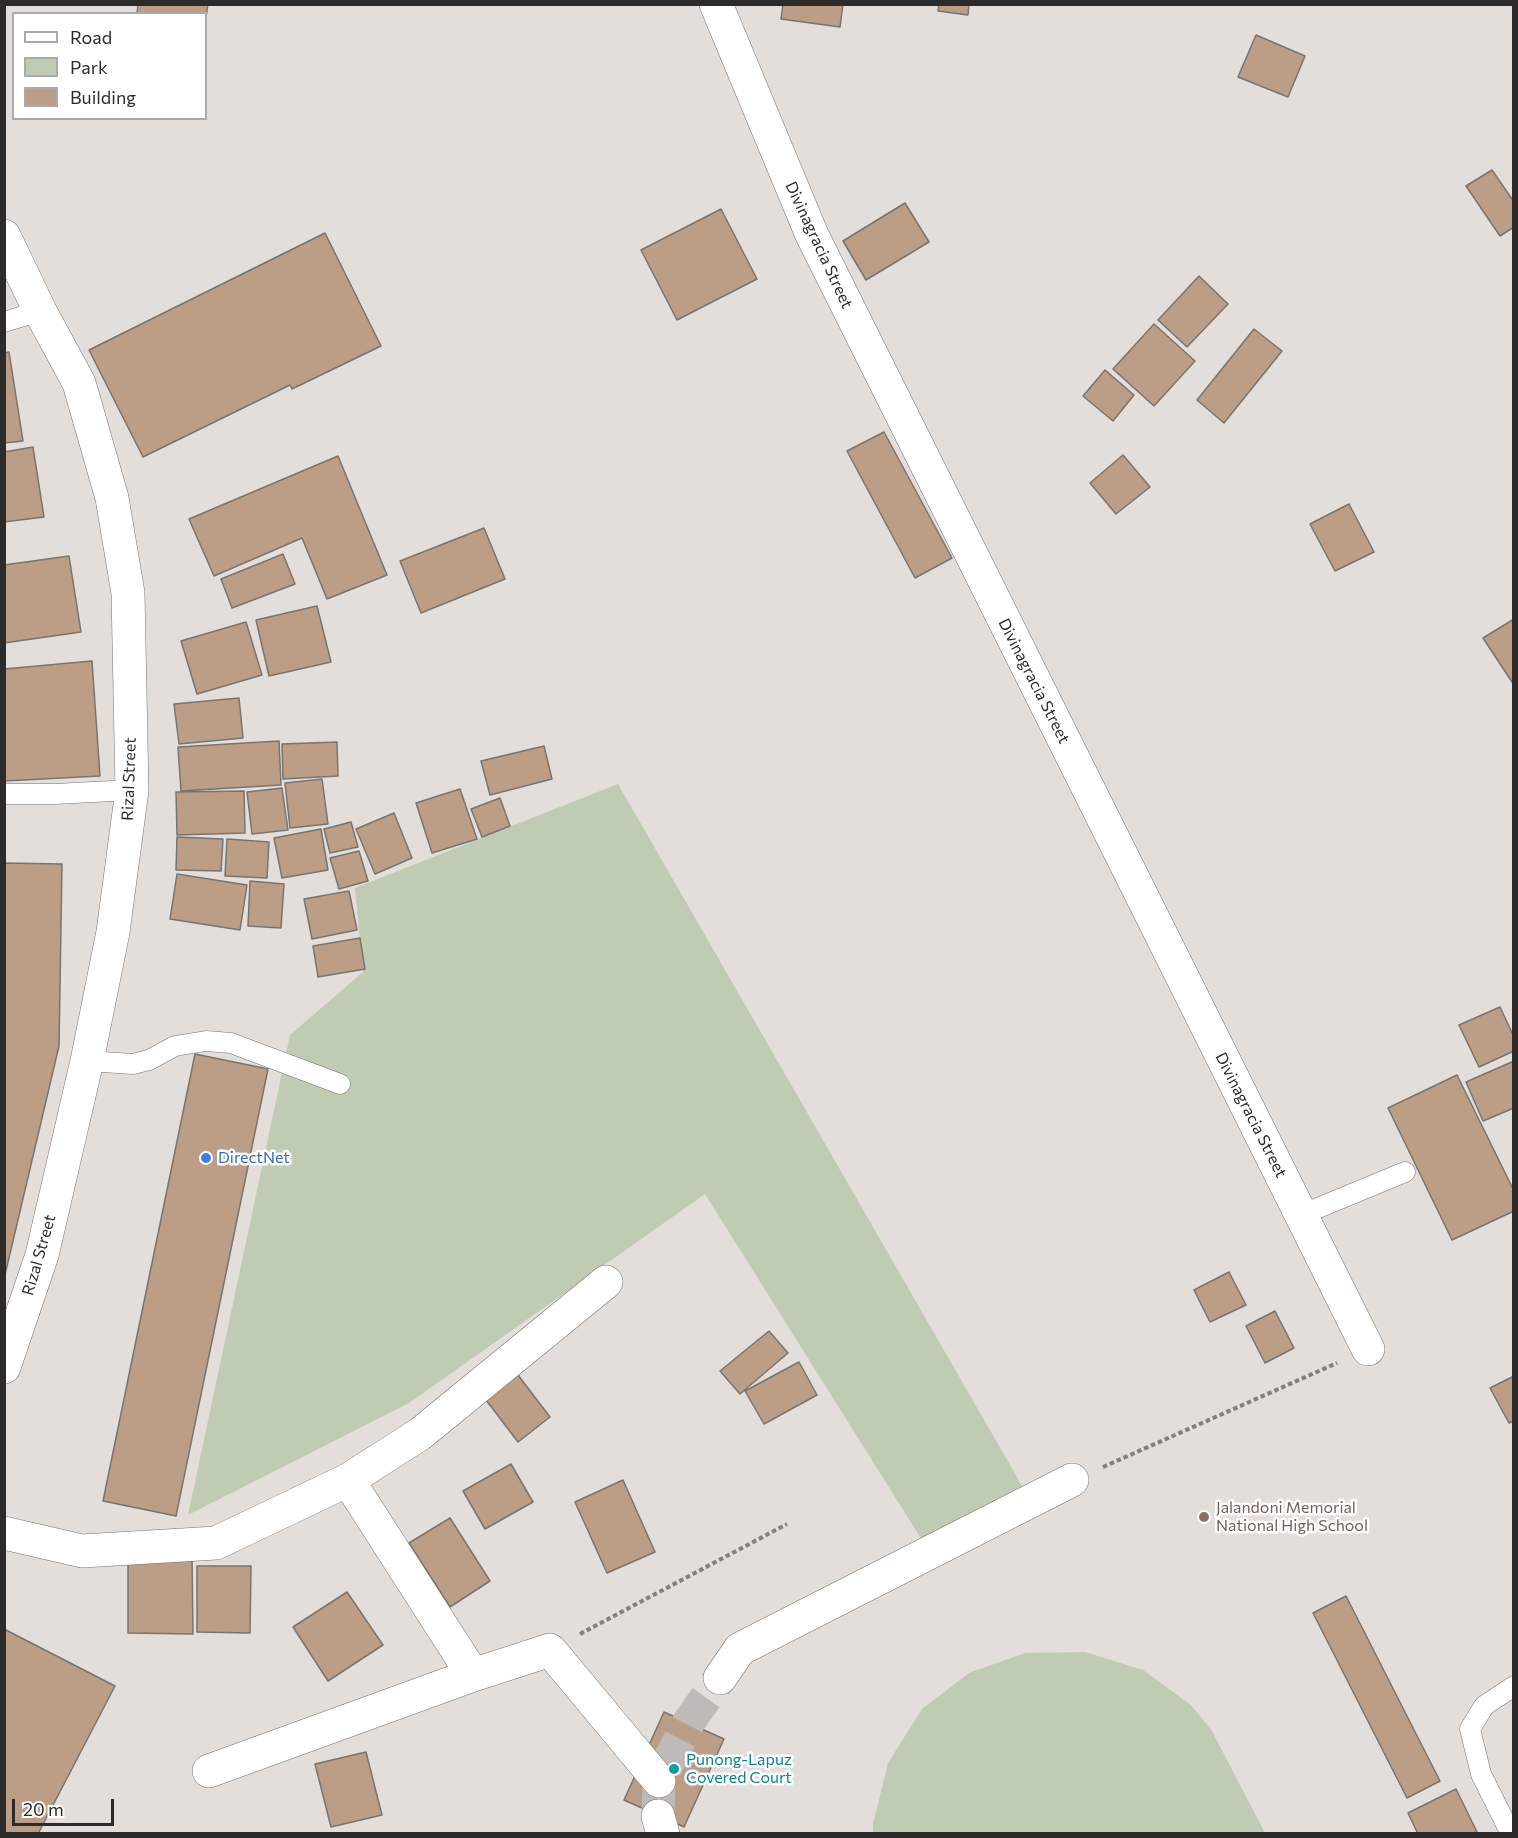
<!DOCTYPE html>
<html>
<head>
<meta charset="utf-8">
<style>
	body { margin:0 }
	#map { position:relative; width:1518px; height:1838px; overflow:hidden; background:#e3deda; font-family:Commissioner,sans-serif }
	canvas { display:block }
	.frame { position:absolute; inset:0; border:6px solid #2d2b2a; pointer-events:none }
	.legend { position:absolute; left:12px; top:12px; width:195px; height:108px; box-sizing:border-box; background:#fff; border:2px solid #abaaaa; margin:0; padding:8px 10px; list-style:none; font-size:18px; color:#2d2b2a }
	.legend li { display:flex; align-items:center; gap:12px; height:30px }
	.legend b { width:30px; border:2px solid #abaaaa }
	.scale { position:absolute; left:12px; top:1799px; width:102px; height:27px; box-sizing:border-box; border:3px solid #2d2b2a; border-top:0; padding-left:8px; font-size:18px; line-height:21px; white-space:nowrap; color:#2d2b2a; -webkit-text-stroke:4px #fff; paint-order:stroke }
</style>
</head>
<body>
<div id="map">
<canvas width="1518" height="1838"></canvas>
<div class="frame"></div>
<ul class="legend">
<li><b style="height:8px;background:#fff"></b>Road</li>
<li><b style="height:16px;background:#c0cbb3"></b>Park</li>
<li><b style="height:16px;background:#bc9d85"></b>Building</li>
</ul>
<div class="scale">20 m</div>
</div>
<script>
const c = document.querySelector('canvas').getContext('2d');
c.lineJoin = 'round';
function fillPath(path, color) { c.fillStyle = color; c.fill(path, 'evenodd'); }
function trace(path, color, width, dash) { c.strokeStyle = color; c.lineWidth = width; c.lineCap = dash ? 'butt' : 'round'; c.setLineDash(dash || []); c.stroke(path); }
function label(font, color, halo, rows, align = 'center') {
  c.font = font + ' Commissioner,sans-serif'; c.lineWidth = 5; c.setLineDash([]); c.textBaseline = 'middle'; c.strokeStyle = halo; c.fillStyle = color; for (const [text, x, y, turn = 0] of rows) {
    c.save(); c.translate(x, y); c.rotate((+turn || 0) * Math.PI / 180); c.textAlign = isNaN(turn) ? turn : align; if (halo) c.strokeText(text, 0, 0); c.fillText(text, 0, 0); c.restore();
  }
}
const green = new Path2D(`
	M618,784l407,707 -103,49 -217,-346 -296,209 -221,112 102,-480 73,-63 -8,-84z
	M1085,1652l58,18 48,35 21,26 53,102h-392v-9l15,-61 34,-54 47,-36 56,-20z`);
const building = new Path2D(`
	M138,4h70l-2,13v-3h-69z
	M783,4h60l-3,23 -59,-8z
	M939,4h30l-1,11 -30,-4z
	M1256,35l49,21 -17,41 -50,-20z
	M1492,170l22,32v25l-14,9 -34,-50z
	M905,203l24,39 -63,38 -23,-39z
	M721,209l36,70 -80,41 -36,-70z
	M325,233l56,113 -89,43 -2,-4 -147,72 -54,-107z
	M1199,276l29,28 -41,43 -29,-27z
	M1154,324l41,37 -41,45 -41,-37z
	M1254,329l28,22 -58,72 -27,-23z
	M9,352l14,89 -19,2v-90z
	M1105,370l29,25 -21,26 -30,-25z
	M884,432l68,126 -37,20 -68,-127z
	M33,447l11,70 -40,5v-70z
	M1123,455l27,32 -34,27 -26,-31z
	M338,456l49,119 -60,24 -25,-61 -88,38 -25,-57z
	M1349,504l25,48 -39,19 -25,-47z
	M484,528l21,51 -84,34 -21,-52z
	M283,554l12,30 -63,24 -11,-29z
	M69,556l12,76 -77,11v-78z
	M317,606l14,56 -62,14 -13,-56z
	M1514,619v66l-31,-47z
	M246,622l16,53 -65,19 -16,-53z
	M92,661l8,115 -96,5v-112z
	M239,698l4,40 -64,6 -5,-40z
	M279,741l2,44 -100,6 -3,-44z
	M337,742l1,34 -55,3 -1,-35z
	M544,746l8,33 -62,16 -9,-34z
	M322,779l6,45 -38,4 -5,-45z
	M282,788l6,42 -36,4 -5,-42z
	M460,789l17,50 -45,14 -16,-50z
	M244,791l1,42 -68,2 -1,-43z
	M500,798l10,28 -28,11 -11,-28z
	M394,813l18,45 -37,16 -19,-45z
	M351,822l7,25 -28,6 -6,-24z
	M321,829l7,41 -46,8 -8,-40z
	M177,837l46,2 -2,32 -45,-1z
	M227,839l42,3 -2,36 -42,-2z
	M359,851l9,30 -29,8 -9,-31z
	M4,863l58,1 -3,182 -55,233z
	M177,874l70,11 -7,45 -70,-11z
	M250,881l34,3 -3,44 -33,-2z
	M349,891l8,39 -45,9 -8,-40z
	M360,938l5,31 -47,8 -5,-31z
	M1500,1007l14,30v14l-35,16 -20,-42z
	M195,1054l73,15 -92,447 -73,-15z
	M1514,1061v47l-31,13 -17,-39z
	M1457,1075l57,116v20l-62,29 -64,-132z
	M1229,1272l17,33 -36,17 -16,-32z
	M1275,1311l19,37 -29,15 -19,-37z
	M769,1331l19,22 -48,41 -20,-23z
	M799,1362l18,33 -53,29 -19,-33z
	M518,1375l32,42 -32,25 -32,-42z
	M1514,1376v45l-5,2 -19,-35z
	M511,1464l22,38 -48,27 -22,-38z
	M623,1480l32,72 -48,21 -32,-71z
	M450,1518l40,63 -40,26 -41,-64z
	M128,1557l64,1 1,76 -65,-1z
	M197,1566h54l-1,67 -53,-1z
	M347,1592l36,53 -55,36 -35,-54z
	M1346,1596l94,185 -33,17 -94,-185z
	M4,1629l111,57 -77,148h-34z
	M664,1712l60,27 -40,88 -60,-27z
	M366,1752l16,63 -51,12 -16,-63z
	M1456,1789l22,45h-60l-10,-21z`);
const streetTunnel = new Path2D(`
	M658,1816l1,-35 29,-58 32,-45`);
const path = new Path2D(`
	M1103,1467l234,-104
	M580,1634l207,-110`);
const lane = new Path2D(`
	M4,322l36,-11
	M4,794h51l77,-4
	M87,1061l46,3 16,-4 26,-14 31,-5 25,2 109,41
	M1301,1215l104,-43
	M1511,1834l-30,-60 -11,-45 14,-23 30,-20`);
const street = new Path2D(`
	M348,1480l125,195
	M4,1533l78,18 134,-8 132,-63 72,-46 186,-152
	M720,1678l20,-29 332,-169
	M209,1771l264,-96 77,-25 109,131
	M658,1816l5,18`);
const secondary = new Path2D(`
	M716,4l96,231 556,1114
	M4,236l36,75 39,72 33,115 16,95 4,197 -19,142 -26,129 -45,194 -38,112`);
const markers = [
	[206,1158,6,"#3f7fe0"],
	[1204,1517,6,"#8d6e63"],
	[674,1769,6,"#0f9aa8"]
];
const streetNames = [
	["Divinagracia Street",819,245,65],
	["Divinagracia Street",1034,681,63],
	["Rizal Street",129,779,-88],
	["Divinagracia Street",1251,1115,63],
	["Rizal Street",39,1255,-74]
];
const shopNames = [
	["DirectNet",218,1158]
];
const educationNames = [
	["Jalandoni Memorial",1216,1508],
	["National High School",1216,1526]
];
const cultureNames = [
	["Punong-Lapuz",686,1760],
	["Covered Court",686,1778]
];
fillPath(green, '#c0cbb3');
fillPath(building, '#bc9d85');
trace(building, '#787470', 1.5);
trace(streetTunnel, '#bfbab7', 33, [33, 16]);
trace(lane, '#76726e', 21);
trace(street, '#76726e', 34);
trace(secondary, '#76726e', 34);
trace(path, '#827f7c', 4, [4.5, 3]);
trace(lane, '#fff', 20);
trace(street, '#fff', 33);
trace(secondary, '#fff', 33);
for (const [x, y, r, color] of markers) { const dot = new Path2D(); dot.arc(x, y, r, 0, 2 * Math.PI); c.fillStyle = color; c.fill(dot); trace(dot, '#fff', 2); }
label('16px', '#2d2b2a', '#fff', streetNames);
label('16px', '#366cbe', '#fff', shopNames, 'left');
label('16px', '#785e54', '#fff', educationNames, 'left');
label('16px', '#0d838f', '#fff', cultureNames, 'left');
</script>
</body>
</html>
